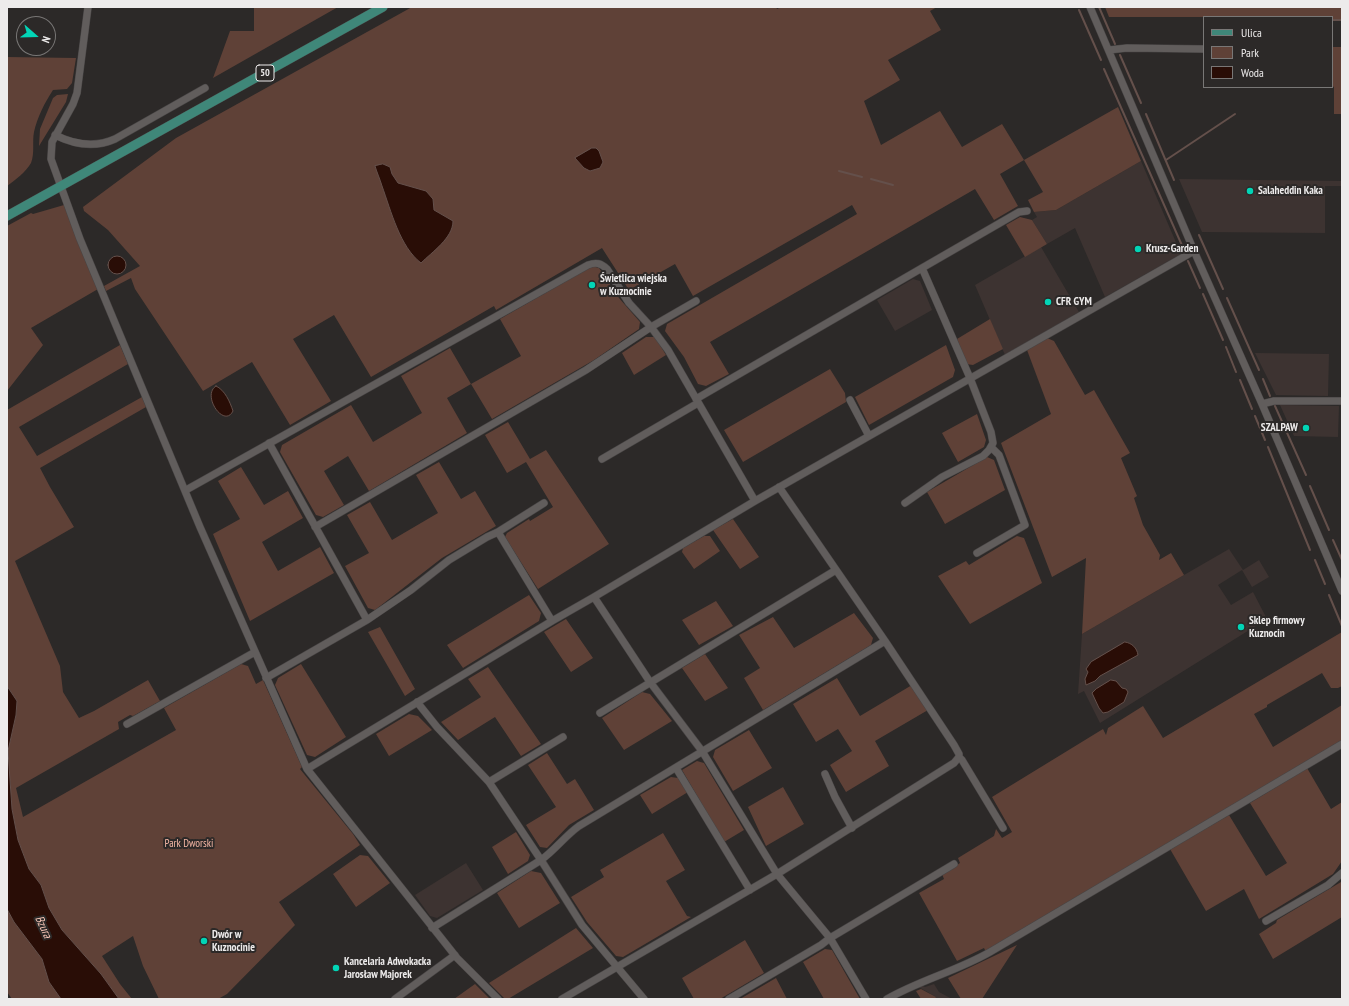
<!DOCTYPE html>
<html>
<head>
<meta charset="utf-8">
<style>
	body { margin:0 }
	#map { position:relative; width:1349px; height:1006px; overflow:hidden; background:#2c2928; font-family:"PT Sans Narrow",sans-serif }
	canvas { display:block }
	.frame { position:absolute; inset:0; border:8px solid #edebeb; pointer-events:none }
	.legend { position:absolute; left:1203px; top:16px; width:130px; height:72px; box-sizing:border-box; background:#2c2928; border:1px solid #797776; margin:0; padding:5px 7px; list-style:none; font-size:12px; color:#edebeb }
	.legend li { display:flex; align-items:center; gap:8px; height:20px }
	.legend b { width:20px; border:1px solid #797776 }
	.north { position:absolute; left:16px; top:16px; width:40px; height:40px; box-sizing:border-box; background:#2c2928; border:1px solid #797776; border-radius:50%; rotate:110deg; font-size:11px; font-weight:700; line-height:16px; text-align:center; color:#edebeb }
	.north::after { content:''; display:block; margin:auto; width:14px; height:18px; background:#02d5b6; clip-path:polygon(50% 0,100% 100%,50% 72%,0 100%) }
</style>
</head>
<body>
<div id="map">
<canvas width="1349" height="1006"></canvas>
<div class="frame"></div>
<ul class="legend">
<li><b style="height:5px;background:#3f8779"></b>Ulica</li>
<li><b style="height:11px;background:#5f4137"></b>Park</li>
<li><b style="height:11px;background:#290d06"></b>Woda</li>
</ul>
<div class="north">N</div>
</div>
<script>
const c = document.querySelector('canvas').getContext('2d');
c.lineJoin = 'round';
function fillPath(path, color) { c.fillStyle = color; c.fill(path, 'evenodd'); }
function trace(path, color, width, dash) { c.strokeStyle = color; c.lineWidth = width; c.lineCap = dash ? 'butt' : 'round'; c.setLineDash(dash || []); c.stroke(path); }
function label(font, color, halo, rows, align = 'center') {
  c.font = font + ' "PT Sans Narrow",sans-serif'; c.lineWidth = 4; c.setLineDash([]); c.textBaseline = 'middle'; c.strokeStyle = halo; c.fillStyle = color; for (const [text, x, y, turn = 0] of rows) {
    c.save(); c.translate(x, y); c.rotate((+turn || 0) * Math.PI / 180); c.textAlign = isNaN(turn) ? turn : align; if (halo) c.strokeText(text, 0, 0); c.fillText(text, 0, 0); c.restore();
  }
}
const built = new Path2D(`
	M1141,161l40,93 -76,43 -30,-69 -28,16 -15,-24 5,-3 -3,-5 22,-2z
	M1179,179l163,2v5h-17v47l-123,-1z
	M1041,247l38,65 -74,43 -30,-70z
	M913,279l7,2 12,29 -37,21 -18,-31z
	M1255,353l74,1 -1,42 -52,-1z
	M1280,405l59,1 -1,31 -44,-1z
	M1229,549l14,21 16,-10 10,17 -17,10 -10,-17 -24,15 13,20 22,-13 14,27 -167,104 -16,-32 -6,3 4,-60z
	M466,863l17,27 -46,28 -7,-2 -15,-21z
	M934,984l5,8 13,7h-17l1,-2 -19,-11 3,-1 5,2z`);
const green = new Path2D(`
	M254,7h84l-125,71 17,-47h24z
	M412,7h364l1,2 4,-2h156l-7,4 11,19 -53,30 12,20 -36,21 17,44 59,-34 22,36 40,-23 22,36 94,-53 23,54 -85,49 -22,2 -6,-12 15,-8 -19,-32 -24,14 18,32 -24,14 -19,-31 -265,153 19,32 -23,12 -8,-2 -14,-27 -19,-26 2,-7 190,-110 -5,-9 -159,91 -18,-32 -46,26 -27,-42 -106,62 -2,-4 -123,71 -37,-62 -41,24 38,62 -41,24 -38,-63 -49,29 -68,-102 -4,-11 -25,13 -2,-5 36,-20 -32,-36 -24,-19 -1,-4 93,-69z
	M1105,7h237v12h-10v-2h-223z
	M1332,47h10v67h-8v-27l-2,-1z
	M7,57l69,1 -4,25 -5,6 -14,1c-8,12 -16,28 -19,42 -2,10 1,21 -3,31 -5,9 -16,17 -24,23z
	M68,94l-2,8 -27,44 1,-17 13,-31 4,-3z
	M64,205l34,84 -67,39 12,17 -36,46v-165l24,-13 2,1z
	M1020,217l12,3 15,24 -22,13 -19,-32z
	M592,266l7,2 20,30 21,24 -1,7 -45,31 -102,59 -21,-35 -24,14 20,35 -98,58 -21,-35 -24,15 20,34 -21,12 -7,-2 -36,-63 2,-7 69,-40 22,37 49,-29 -21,-37 49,-28 21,36 50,-28 -21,-37z
	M990,319l13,30 -30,16 -7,-1 -9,-25z
	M646,337h9l11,18 -32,20 -12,-22z
	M1047,338l7,3 31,54 9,-5 36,63 -9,5 16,38 -3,2 9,27 17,30 -1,5 12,-7 13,22 -102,59 4,-76 -34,19 -51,-134 50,-29 -24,-64z
	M120,345l8,19 -109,63 18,29 105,-59 4,10 -106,61 10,19 24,40 -59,34 45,105 3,26 16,26 15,-7 54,-31 12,21 -27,15 -3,-1 -12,7 1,7 -103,59 7,29 153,-87 -12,-22 77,-44 7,2 8,18 7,-4 39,87 -2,2 53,65 7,11 -81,57 16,23 -68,69 -9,5h-59l-16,-33 -10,-30 -31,20 18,28 12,15h-13l-18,-25 -39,-44 -13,-22 -8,-23 -12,-16 -11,-29 -6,-31 -4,-58 8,-36 1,-14 -10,-15v-276z
	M946,345l9,25 -2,7 -84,48 -14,-28z
	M830,369l15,24 1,9 -103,60 -19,-32z
	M977,414l9,26 -2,7 -26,15 -16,-29z
	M508,422l22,37 16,-9 63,94 -71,45 -33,-52 2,-4 22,-14 1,2 23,-14 -27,-45 -19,11 -22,-38z
	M987,457l7,3 11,30 -60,34 -18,-32z
	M439,462l22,37 14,-8 21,35 -54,32 -67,52 -7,-2 -23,-42 24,-13 -22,-38 23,-13 22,38 46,-27 -22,-38z
	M241,467l23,38 24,-14 15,27 -41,24 16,29 42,-24 14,26 -84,48 -37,-87 27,-15 -22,-38z
	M733,519l26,38 -19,12 -27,-39z
	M704,536h6l10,15 -26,18 -12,-17 1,-4z
	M1017,536l7,2 18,45 -72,41 -32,-48 28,-15 3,4z
	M529,595l12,18 -2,8 -76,47 -16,-23z
	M716,601l17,25 -34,19 -17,-25z
	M854,613l19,25 -2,7 -108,65 -19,-32 16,-10 -21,-33 34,-18 21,31z
	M566,619l27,39 -22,14 -27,-40z
	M380,627l35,62 -10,7 -37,-64z
	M1342,632v54l-4,2h-7l-9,-15 -55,32v2l-13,7 19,33 69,-42v36l-356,211 -2,-4 -27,13 -38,-68 25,-14 -2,-5 18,-11 -2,-5 36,-22 2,-7 6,9 10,-6 -20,-35 111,-68 3,6 2,-7 35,-22 20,32z
	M705,654l23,34 -23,13 -23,-33z
	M301,664l45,73 -31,20 -8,-2 -32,-70 3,-7z
	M488,667l53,77 -20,12 -26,-39 -37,23 -17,-18 40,-25 -13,-18z
	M837,678l23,38 52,-31 16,25 -53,31 14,25 -43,26 -16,-27 22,-14 -14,-22 -22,13 -23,-38z
	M642,692l8,2 22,27 -48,29 -22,-32z
	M409,714l9,2 14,14 -43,26 -13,-22z
	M749,730l23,38 -39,23 -20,-34 2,-7z
	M547,753l20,31 8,-5 19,31 -25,15 -22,23 -7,-1 -14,-22 30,-18 -28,-42z
	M697,761l7,2 40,67 -20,12 -42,-72z
	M1307,768l24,41 11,-7v59l-9,13 -74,45 -15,-30 -38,22 -36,-62 59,-34 37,61 21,-13 -37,-60z
	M671,777l7,1 10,14 -36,22 -12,-19z
	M783,787l21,37 -38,22 -18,-39z
	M516,832l14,23 -2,6 -20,13 -16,-27z
	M663,833l22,37 -19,11 21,35 4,1 -68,40 -7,-1 -29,-34 -16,-25 33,-20 -4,-7z
	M360,855l8,1 22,27 -34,24 -23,-33z
	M531,871l10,2 19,30 -41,25 -22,-35z
	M1342,880v37l-69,42 -14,-25 17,-11 1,-3 64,-38z
	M7,909l7,13 28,37 7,23 12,17h-49l-5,-7z
	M576,928l17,20 -85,51h-3l-16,-16z
	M745,940l19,33 -44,26h-26l-12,-21z
	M1017,945l-35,54h-21l-13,-21z
	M825,949l7,1 28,49h-36l-21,-37z
	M776,978l11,21h-47z
	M475,984l15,15h-36z
	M921,989l15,8 -1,2h-14l-5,-8z`);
const water = new Path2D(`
	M592,148h4l3,3 4,11 -3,6 -10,3 -6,-3 -9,-10z
	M383,164l7,3 2,7 6,9 28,8 7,8 1,11 19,11c0,17 -21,31 -32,42 -21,-16 -30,-52 -39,-77 -2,-7 -5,-13 -7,-20z
	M108 265a9 9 0 1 1 18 0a9 9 0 1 1-18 0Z
	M216,386c9,4 14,16 17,25 -9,18 -32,-16 -17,-25z
	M1125,642c7,1 12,6 13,13l-38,21 -5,5 -9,4 -1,-6 3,-7 -2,-3 5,-7z
	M1111,680l5,1 6,7 4,1 2,3 -4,10 -16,10 -5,1 -4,-5 -7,-15 4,-4z
	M7,686l10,15 -1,14 -8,36 4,58 6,31 11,29 12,16 8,23 13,22 39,44 18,25h-58l-12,-17 -7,-23 -28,-37 -7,-13z`);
const stream = new Path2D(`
	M1099,7l16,37
	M1079,10l22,50
	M1332,20h10
	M1120,55l21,48
	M1104,69l80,181
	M1146,114l28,66
	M1166,160l69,-46
	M839,171l23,6
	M871,179l22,6
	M1199,235l24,54
	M1188,261l12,27
	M1203,294l20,46
	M1227,298l32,72
	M1226,347l10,25
	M1263,379l7,17
	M1240,380l12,29
	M1275,406l31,69
	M1255,416l10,24
	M1268,447l42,103
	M1310,486l19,44
	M1333,540l9,20
	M1315,560l10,24
	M1329,595l13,31`);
const minor = new Path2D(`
	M88,7l-11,86 -4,11 -21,38 -1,17 29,80 120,288 107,242 150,189 41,41
	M1090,7l104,244 68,153 80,187
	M1109,50l18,-2 77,1
	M55,135c20,10 40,13 60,4l90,-51
	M922,268l97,-56 8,-1
	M696,399l226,-131 48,110 21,54 2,11 -4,7 -6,6 -41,21 -37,26
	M850,400l19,36
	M1262,404l12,-3h68
	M269,443l98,177
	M602,459l96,-56
	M186,490l402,-225c8,-3 13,-2 19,4l22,34 22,24 45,-26
	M315,527l271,-157 65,-43 17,23 87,151
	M498,532l46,-29
	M977,553l48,-28 -26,-70 -8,-8
	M885,641l69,104 5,9v3
	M266,678l101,-58 44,-30 38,-30 38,-23 11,-5 54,89
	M417,702l20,25 52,55 52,78 -109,68
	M600,713l236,-143
	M127,724l128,-72
	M676,768l74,122
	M307,769l245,-148 42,-24 161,-96 439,-250
	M825,774l10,23 17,31
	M489,782l74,-45
	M1266,921l62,-36 14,-12
	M395,999l60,-44
	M562,999l215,-125 -75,-123 -52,-69 -56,-85
	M644,999l-62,-74 -41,-65c14,-10 24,-24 38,-34l306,-185 -106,-154
	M729,999l92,-54 9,-7 124,-74
	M866,999l-36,-61 -53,-64 177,-111 5,-6 3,3 41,68
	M887,999c33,-19 70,-28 103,-47l352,-208`);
const major = new Path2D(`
	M7,216l376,-209`);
const markers = [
	[1250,191,4,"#02d5b6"],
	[1138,249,4,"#02d5b6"],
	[592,285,4,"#02d5b6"],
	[1048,302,4,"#02d5b6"],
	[1306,428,4,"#02d5b6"],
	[1241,627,4,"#02d5b6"],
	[204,941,4,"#02d5b6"],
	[336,968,4,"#02d5b6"]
];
const shields = [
	[265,73,18]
];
const shieldNames = [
	["50",265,73]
];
const poiNames = [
	["Salaheddin Kaka",1258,191],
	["Krusz-Garden",1146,249],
	["Świetlica wiejska",600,279],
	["w Kuznocinie",600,292],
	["CFR GYM",1056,302],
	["SZALPAW",1298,428,"right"],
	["Sklep firmowy",1249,621],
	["Kuznocin",1249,634],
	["Dwór w",212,935],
	["Kuznocinie",212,948],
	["Kancelaria Adwokacka",344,962],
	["Jarosław Majorek",344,975]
];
const parkNames = [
	["Park Dworski",189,844]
];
const waterNames = [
	["Bzura",43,927,65]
];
fillPath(built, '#3d3331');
fillPath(green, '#5f4137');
fillPath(water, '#290d06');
trace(water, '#64504b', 1);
trace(stream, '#64504b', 2);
trace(minor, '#484545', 8);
trace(major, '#484545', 10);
trace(minor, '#615d5c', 7);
trace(major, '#3f8779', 9);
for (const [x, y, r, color] of markers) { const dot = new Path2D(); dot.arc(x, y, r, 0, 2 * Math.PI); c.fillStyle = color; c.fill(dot); trace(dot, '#2c2928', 1.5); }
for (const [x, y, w] of shields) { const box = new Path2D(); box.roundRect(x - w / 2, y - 8, w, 16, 3); c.fillStyle = '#2c2928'; c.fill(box); trace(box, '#edebeb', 1); }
label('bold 10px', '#edebeb', null, shieldNames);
label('bold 11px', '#edebeb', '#2c2928', poiNames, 'left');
label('11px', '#f5b6a4', '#2c2928', parkNames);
label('italic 12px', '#fcc9ba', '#2c2928', waterNames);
</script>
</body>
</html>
